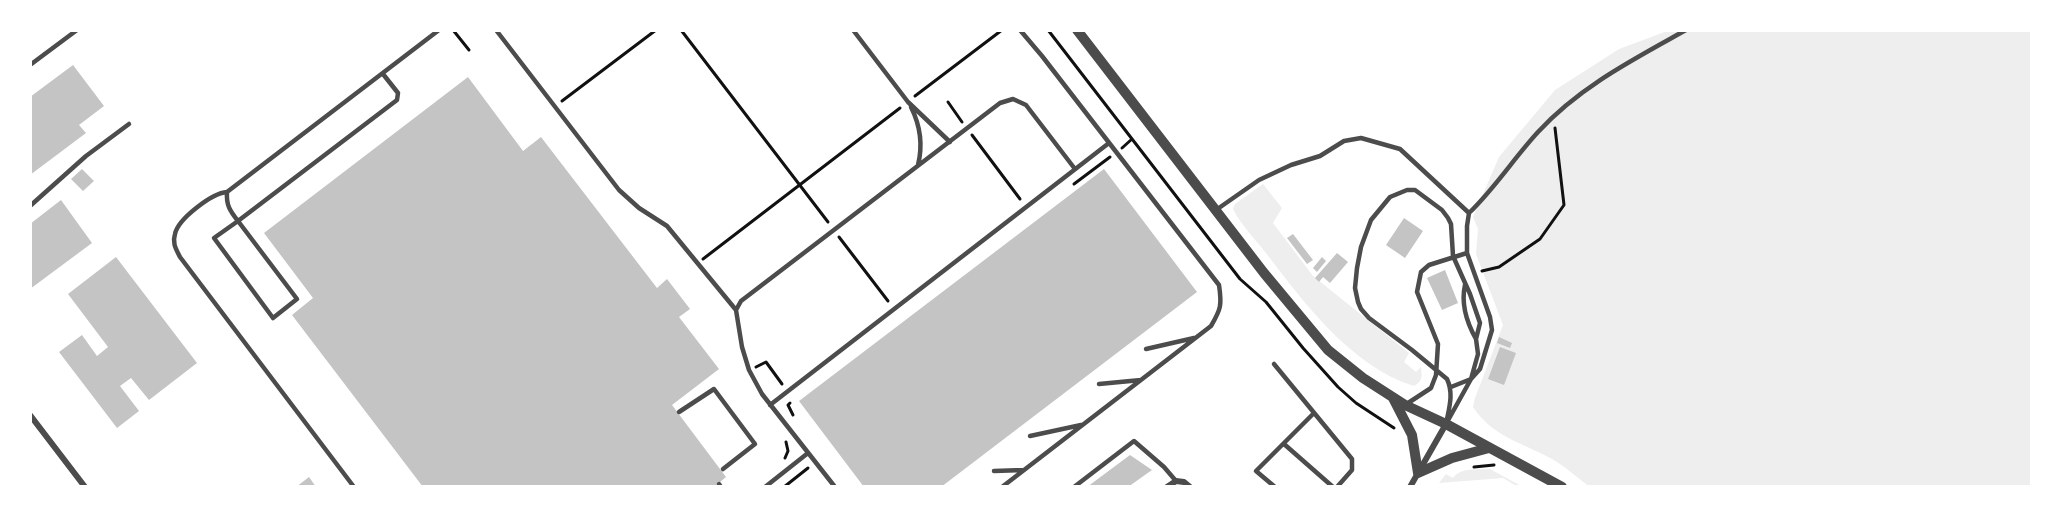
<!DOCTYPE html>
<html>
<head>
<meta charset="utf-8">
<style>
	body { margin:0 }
	#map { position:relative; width:2062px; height:517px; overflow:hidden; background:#fff; font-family:Roboto,sans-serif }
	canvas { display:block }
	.frame { position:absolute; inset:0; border:32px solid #fff; pointer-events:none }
</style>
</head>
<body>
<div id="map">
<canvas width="2062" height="517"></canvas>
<div class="frame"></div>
</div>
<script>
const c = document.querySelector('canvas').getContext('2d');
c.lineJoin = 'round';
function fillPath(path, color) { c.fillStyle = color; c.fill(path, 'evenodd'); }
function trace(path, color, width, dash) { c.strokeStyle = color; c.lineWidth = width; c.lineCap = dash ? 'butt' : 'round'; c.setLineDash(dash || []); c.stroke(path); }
const green = new Path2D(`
	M1670,30h362v457h-442c-11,-8 -22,-18 -33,-25 -31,-19 -63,-23 -84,-55l2,-9 28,-73 -27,-71 2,-25 -5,-12 26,-60 56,-67 64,-41z
	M1263,184l19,24 -9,15 40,53 96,77 -5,9 12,10 5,-5c1,9 2,14 -7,19 -62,-19 -110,-83 -148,-133 -11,-14 -25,-28 -33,-44l2,-5z
	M1490,469l33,18h-5l-15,-9 -64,5 7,-9 7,4c8,-11 24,-8 37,-9z`);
const building = new Path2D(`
	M73,65l31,41 -25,19 7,8 -56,42v-78z
	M468,77l55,74 18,-14 116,151 10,-9 23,30 -11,8 40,52 -47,36 54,72 -12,10h-291l-131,-172 21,-17 -49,-65z
	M82,169l12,12 -11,10 -12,-12z
	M1104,169l93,123 -256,195h-77l-65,-86z
	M61,200l31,43 -62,46v-65z
	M1404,218l19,13 -18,27 -19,-13z
	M1293,234l20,26 -6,4 -20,-26z
	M1337,253l11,9 -18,21 -7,-6 -4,5 -4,-4z
	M116,257l81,106 -48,37 -18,-22 -11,8 19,25 -22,17 -58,-76 23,-17 15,21 11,-9 -40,-53z
	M1322,257l4,4 -9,11 -4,-4z
	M1445,270l13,33 -16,7 -15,-32z
	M1499,337l13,6 -2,5 -13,-5z
	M1500,347l16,6 -12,32 -16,-6z
	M1130,455l22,15 -24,17h-41z
	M309,477l7,10h-20z`);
const path = new Path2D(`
	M453,30l16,20
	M681,30l147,192
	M1048,30l192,249 26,23 37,46 35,39 18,16 38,25
	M915,96l87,-66
	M562,101l94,-71
	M948,102l14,20
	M972,135l48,64
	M1122,148l10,-9
	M1074,184l36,-27
	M839,237l49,64
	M703,259l197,-151
	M1482,271l17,-4 41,-28 24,-34 -9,-77
	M756,367l10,-5 16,22
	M790,403l-2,2 5,10
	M785,458l3,-7 -2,-9
	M1474,467l20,-2
	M784,487l24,-19`);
const service = new Path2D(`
	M496,30l123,160 20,18 28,18 69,84 6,37 7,23 13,24 73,93
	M853,30l55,72 42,40
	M30,65l47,-35
	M911,107c9,18 12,38 7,58
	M1407,190h8l27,20 6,8 3,6 2,32 17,38 10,29 -4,16 2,15 -7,25 -25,45c3,-16 8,-30 1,-45l-35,-29 -43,-32 -8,-9 -3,-7 -3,-14 2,-20 4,-21 10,-27 19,-23z
	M227,192c-1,13 3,19 11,29l59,78 -24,19 -59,-80 24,-17 159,-121 1,-7 -15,-19
	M30,206l56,-50 43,-32
	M1216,210l43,-30 32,-15 29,-9 24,-15 17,-3 39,11 69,64 -2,13v27l23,64 2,13 -12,39 -9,10 -20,8
	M1469,213c26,-25 45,-55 69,-81 41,-45 96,-73 148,-102
	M1465,285c-4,18 2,38 11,54
	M736,310l5,-9 259,-198 13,-4 13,6 49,64
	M1146,349l48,-11
	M1274,364l78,95v11l-15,17
	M1099,384l42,-4
	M770,405l339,-262
	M1405,405l26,-17 5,-13 2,-31 -21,-52 4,-20 8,-7 38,-12
	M679,412l35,-23 41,55 -32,25
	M1030,436l51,-11
	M1284,444l49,43
	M994,471l30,-1
	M719,484l2,3
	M354,487l-174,-230c-4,-8 -8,-14 -5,-23 3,-15 37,-41 52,-42l212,-162
	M765,487l43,-34
	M1002,487l209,-161c10,-17 11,-21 8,-41l-177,-229 -22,-26
	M1074,487l60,-46 30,26 12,14
	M1275,487l-19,-16 58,-58`);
const minor = new Path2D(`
	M30,415l55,72
	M1167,487l9,-6 8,1 6,5
	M1410,487l36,-63`);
const tertiary = new Path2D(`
	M1077,30l187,243 64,77 35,28 42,27 41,19 116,63
	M1393,398l19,37 6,38 34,-15 37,-10`);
fillPath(green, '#eee');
fillPath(building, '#c4c4c4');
trace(path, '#111', 3);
trace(service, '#4c4c4c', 4.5);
trace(minor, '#4c4c4c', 6);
trace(tertiary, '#4c4c4c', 10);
</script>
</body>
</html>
